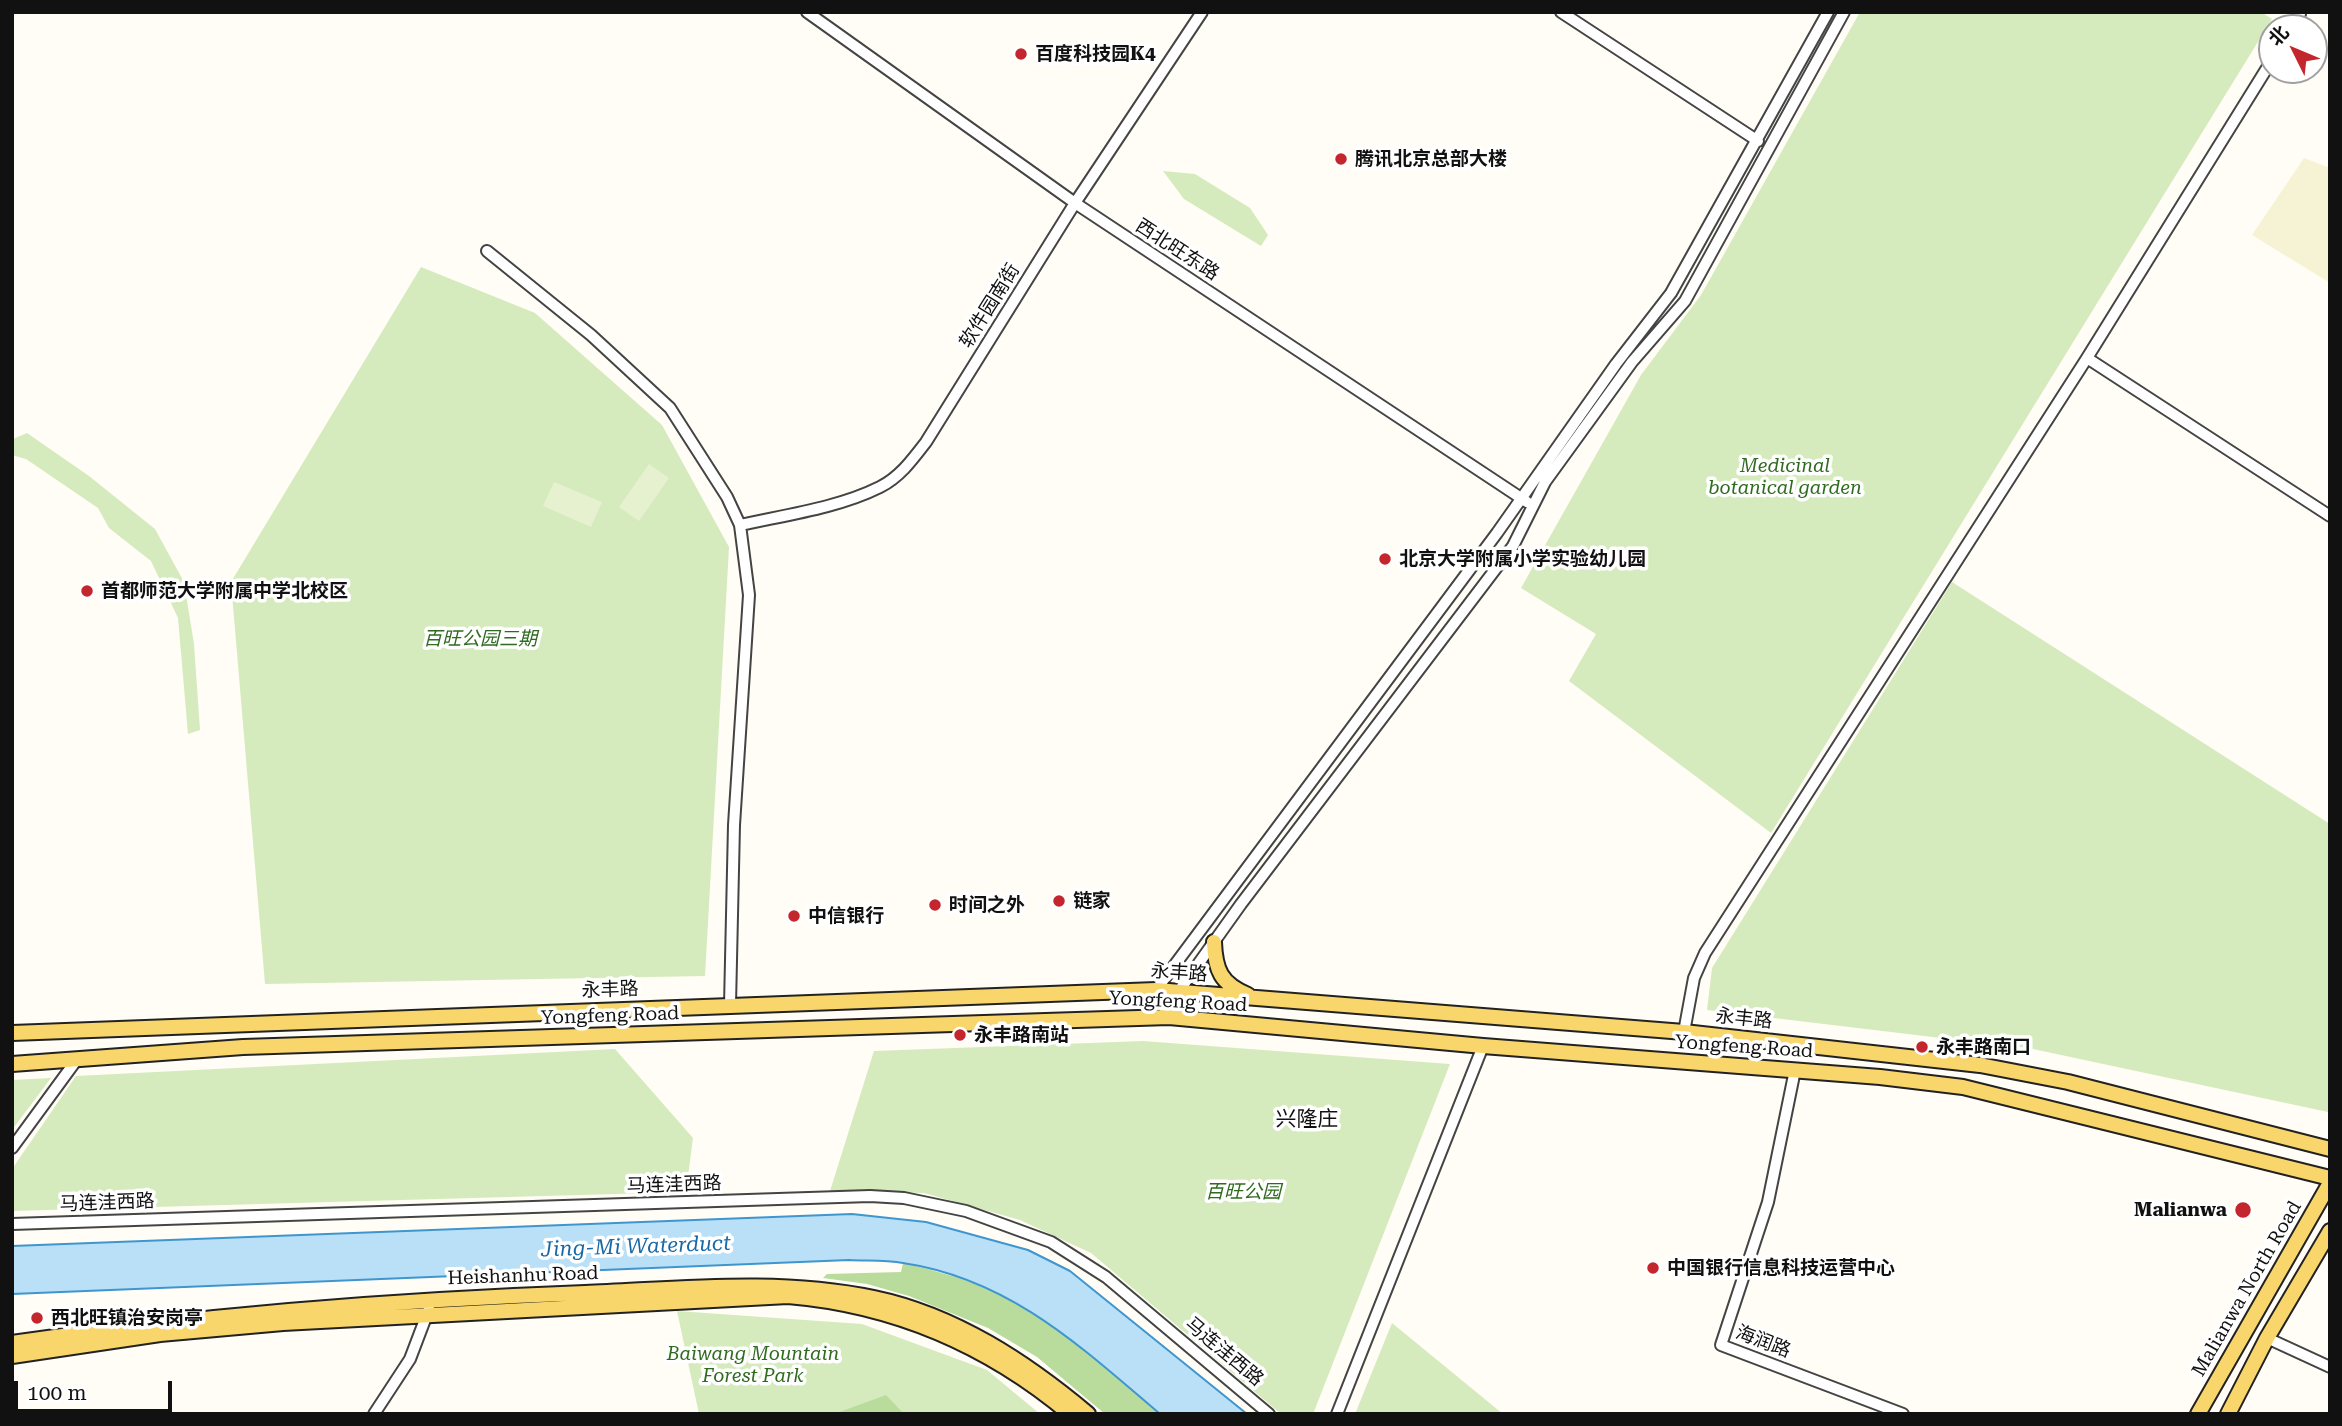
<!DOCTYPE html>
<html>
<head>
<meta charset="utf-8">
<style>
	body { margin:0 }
	#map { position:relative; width:2342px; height:1426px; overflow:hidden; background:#fffdf5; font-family:"Roboto Serif","Noto Sans SC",serif }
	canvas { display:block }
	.frame { position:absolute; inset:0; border:14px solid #111; pointer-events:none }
	.north { position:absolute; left:2258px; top:14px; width:70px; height:70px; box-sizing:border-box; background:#fff; border:2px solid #a0a0a0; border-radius:50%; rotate:313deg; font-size:19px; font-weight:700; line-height:28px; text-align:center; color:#111 }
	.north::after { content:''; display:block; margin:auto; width:24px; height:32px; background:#c4262e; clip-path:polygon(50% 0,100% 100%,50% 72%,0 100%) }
	.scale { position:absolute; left:14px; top:1381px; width:158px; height:32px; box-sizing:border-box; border:4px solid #111; border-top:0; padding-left:9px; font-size:21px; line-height:24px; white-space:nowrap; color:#111; -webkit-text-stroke:5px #fff; paint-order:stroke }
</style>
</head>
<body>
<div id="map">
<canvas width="2342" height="1426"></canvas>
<div class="frame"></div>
<div class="north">北</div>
<div class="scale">100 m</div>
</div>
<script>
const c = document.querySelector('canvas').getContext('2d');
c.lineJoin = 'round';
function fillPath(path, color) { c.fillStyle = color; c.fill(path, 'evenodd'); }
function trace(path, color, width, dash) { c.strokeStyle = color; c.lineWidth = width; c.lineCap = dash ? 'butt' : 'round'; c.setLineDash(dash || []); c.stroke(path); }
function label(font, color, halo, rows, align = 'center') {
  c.font = font + ' "Roboto Serif","Noto Sans SC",serif'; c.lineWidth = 7; c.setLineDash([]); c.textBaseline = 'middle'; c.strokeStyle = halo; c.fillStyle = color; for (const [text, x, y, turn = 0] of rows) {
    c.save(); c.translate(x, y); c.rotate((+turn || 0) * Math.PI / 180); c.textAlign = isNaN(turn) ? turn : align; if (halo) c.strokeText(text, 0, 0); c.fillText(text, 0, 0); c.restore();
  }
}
const farmland = new Path2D(`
	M2304,158l26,10v115l-78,-48z`);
const green = new Path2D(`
	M1860,12h401l11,7 -501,814 -202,-152 27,-47 -75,-46 120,-213 60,-80z
	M1163,171l32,3 55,34 18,27 -7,11 -77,-47z
	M421,267l114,46 127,112 67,122 -24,429 -440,8 -34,-402z
	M27,433l62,43 66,53 29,53 10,62 6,86 -12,4 -10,-116 -27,-57 -42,-33 -11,-20 -72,-49 -14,-4 1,-16z
	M1952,582l378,242 -2,288 -295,-63 -326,-39 5,-42z
	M1143,1041l307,23 -137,350h-32l-190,-161 -71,-33 -96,-27 -94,-2 44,-140z
	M615,1049l78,89 -7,54 -674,19v-42l64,-93z
	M51,1078l-39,52v-50z
	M677,1311l185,13 125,46 53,44h-341z
	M1392,1323l111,91h-148z`);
const forest = new Path2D(`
	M903,1263c47,11 94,25 136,51 43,28 81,66 121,100h-55l-68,-57 -49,-29 -79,-32 -42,-12 -44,-6 4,-4 74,-2z
	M886,1395l18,19h-70z`);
const pitch = new Path2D(`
	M649,464l20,14 -30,43 -20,-14z
	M554,482l48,20 -11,25 -48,-21z`);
const water = new Path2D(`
	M852,1214l74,8 102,28 42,21 177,143h-87c-79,-67 -150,-135 -257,-151 -18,-3 -36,-2 -54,-3l-837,34v-48z`);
const minor = new Path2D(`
	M807,12l268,191 452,299
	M1561,12l197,129
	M2292,28l8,-14
	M487,251l104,84 79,73 57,89 13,28 9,70 -15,230 -4,180
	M2087,358l243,158
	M740,525c45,-10 98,-17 140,-38 20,-10 33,-28 46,-45l149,-239 127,-191
	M1169,1017l-13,-27 341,-457 119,-169 55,-71 157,-281
	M1169,1017l10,-26 62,-87 272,-358 32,-64 87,-120 53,-61 159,-289
	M1684,1032l10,-54 11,-25 382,-595 185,-298
	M1795,1070l-27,132 -47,143 182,69
	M12,1148l63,-86
	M12,1224l858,-28 34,2 62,13 85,31 55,35 163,137
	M2267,1338l63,29
	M374,1414l36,-55 19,-50
	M1337,1414l146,-368`);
const major = new Path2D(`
	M1214,942c1,28 7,42 34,53
	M12,1033l1144,-43 528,42 296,33 88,17 262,67
	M12,1064l231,-17 926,-30 314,29 397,31 83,10 367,91
	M12,1343c190,-28 381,-43 573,-50 97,-4 193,-15 289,5 81,17 152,64 214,116
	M12,1356l148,-22 123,-11 505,-27c106,9 201,50 282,118
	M2198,1414l132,-231
	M2228,1414l39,-76 63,-107`);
const markers = [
	[1021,54,7,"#c4262e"],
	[1341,159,7,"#c4262e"],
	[1385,559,7,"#c4262e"],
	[87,591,7,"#c4262e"],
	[1059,901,7,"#c4262e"],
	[935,905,7,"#c4262e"],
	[794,916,7,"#c4262e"],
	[960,1035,7,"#c4262e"],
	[1922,1047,7,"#c4262e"],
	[2243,1210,9,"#c4262e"],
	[1653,1268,7,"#c4262e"],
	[37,1318,7,"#c4262e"]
];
const poiNames = [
	["百度科技园K4",1035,54],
	["腾讯北京总部大楼",1355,159],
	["北京大学附属小学实验幼儿园",1399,559],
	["首都师范大学附属中学北校区",101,591],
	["链家",1073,901],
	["时间之外",949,905],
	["中信银行",808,916],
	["永丰路南站",974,1035],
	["永丰路南口",1936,1047],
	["Malianwa",2227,1210,"right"],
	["中国银行信息科技运营中心",1667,1268],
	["西北旺镇治安岗亭",51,1318]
];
const streetNames = [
	["西北旺东路",1177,250,33],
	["软件园南街",990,306,-58],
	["永丰路",1179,973,4],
	["永丰路",610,990,-2],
	["Yongfeng Road",1178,1002,3],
	["Yongfeng Road",610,1016,-2],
	["永丰路",1744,1019,6],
	["Yongfeng Road",1744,1047,4],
	["马连洼西路",674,1185,-2],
	["马连洼西路",107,1203,-2],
	["Heishanhu Road",523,1276,-2],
	["Malianwa North Road",2247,1289,-60],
	["海润路",1763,1342,21],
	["马连洼西路",1224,1352,40]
];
const parkNames = [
	["Medicinal",1785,466],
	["botanical garden",1785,488],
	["百旺公园三期",480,639],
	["百旺公园",1243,1192],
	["Baiwang Mountain",753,1354],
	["Forest Park",753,1376]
];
const neighbourhoodNames = [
	["兴隆庄",1307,1120]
];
const waterNames = [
	["Jing-Mi Waterduct",636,1247,-2]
];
fillPath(farmland, '#f6f3d4');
fillPath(green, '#d5ebbd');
fillPath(forest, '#b9dc9c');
fillPath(pitch, '#e6f2cf');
fillPath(water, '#b9e0f7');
trace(water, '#3f96cf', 2);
trace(minor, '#444', 14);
trace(major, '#222', 18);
trace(minor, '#fff', 10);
trace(major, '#f9d66b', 14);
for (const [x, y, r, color] of markers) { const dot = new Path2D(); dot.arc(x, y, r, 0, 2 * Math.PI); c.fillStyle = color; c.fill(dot); trace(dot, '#fff', 2.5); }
label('bold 19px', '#111', '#fff', poiNames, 'left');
label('19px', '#111', '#fff', streetNames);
label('italic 19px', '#2f6b1f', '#fff', parkNames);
label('21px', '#111', '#fff', neighbourhoodNames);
label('italic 21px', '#1768a6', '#fff', waterNames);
</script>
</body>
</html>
